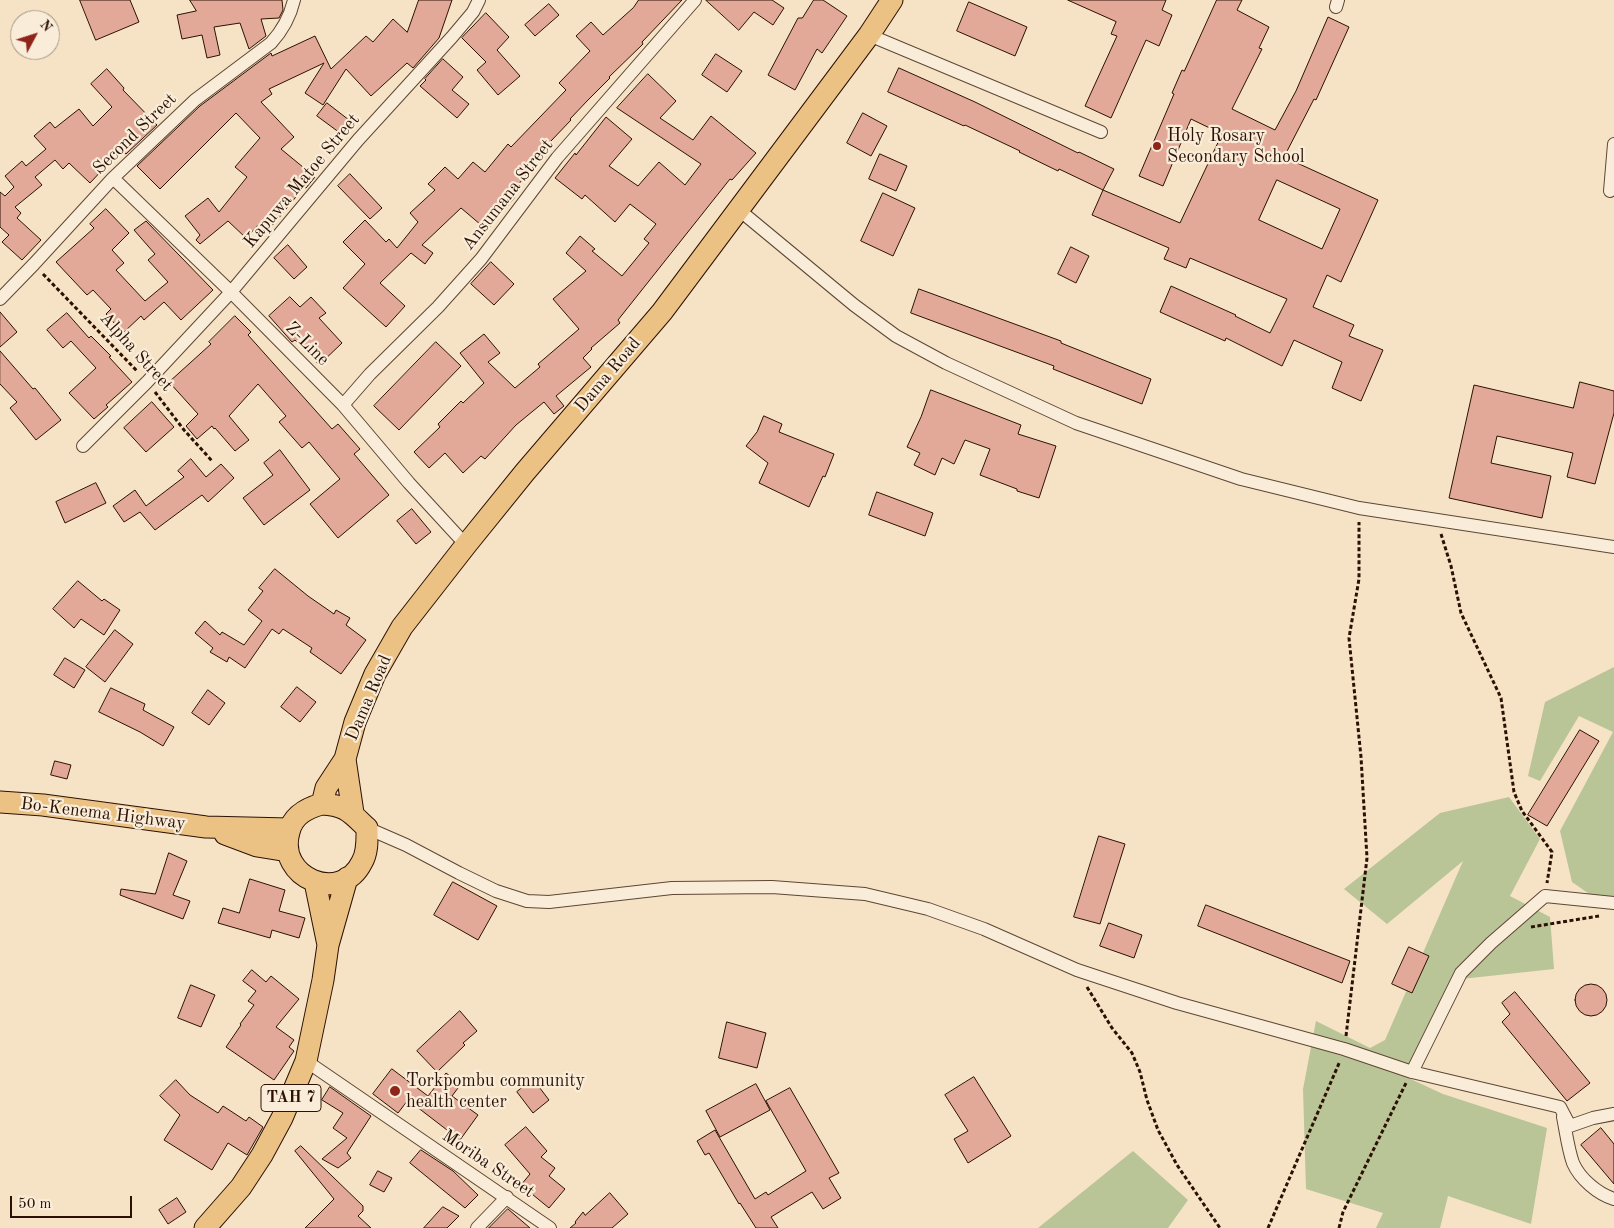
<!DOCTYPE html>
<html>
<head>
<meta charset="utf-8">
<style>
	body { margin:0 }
	#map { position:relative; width:1614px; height:1228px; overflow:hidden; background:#f6e3c6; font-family:"Old Standard TT",serif }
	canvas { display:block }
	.north { position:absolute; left:10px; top:10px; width:50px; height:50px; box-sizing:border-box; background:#f9edda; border:1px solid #a79584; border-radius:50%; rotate:50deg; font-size:14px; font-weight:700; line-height:20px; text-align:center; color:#2c1103 }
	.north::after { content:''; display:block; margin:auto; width:18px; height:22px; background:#8f2418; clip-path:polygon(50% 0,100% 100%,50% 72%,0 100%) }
	.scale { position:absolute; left:10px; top:1196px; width:122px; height:22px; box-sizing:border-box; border:2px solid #2c1103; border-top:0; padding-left:6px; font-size:15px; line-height:18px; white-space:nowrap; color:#2c1103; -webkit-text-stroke:4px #f9edda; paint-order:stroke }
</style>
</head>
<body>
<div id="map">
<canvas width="1614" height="1228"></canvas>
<div class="north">N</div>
<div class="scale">50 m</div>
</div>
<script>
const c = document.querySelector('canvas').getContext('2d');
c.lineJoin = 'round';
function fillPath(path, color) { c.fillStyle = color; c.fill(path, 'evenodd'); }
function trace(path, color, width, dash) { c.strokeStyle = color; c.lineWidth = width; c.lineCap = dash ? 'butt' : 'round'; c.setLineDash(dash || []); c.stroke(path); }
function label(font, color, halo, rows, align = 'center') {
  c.font = font + ' "Old Standard TT",serif'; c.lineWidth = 4.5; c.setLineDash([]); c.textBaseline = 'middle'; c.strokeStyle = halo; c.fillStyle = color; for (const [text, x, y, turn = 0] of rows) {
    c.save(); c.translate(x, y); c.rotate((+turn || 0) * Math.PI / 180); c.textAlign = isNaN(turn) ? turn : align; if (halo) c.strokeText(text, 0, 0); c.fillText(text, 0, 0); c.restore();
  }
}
const green = new Path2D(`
	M1614,667v241l-9,-3 -33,-23 -12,-51 53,-99 -34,-16 -39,65 -12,-5 17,-74z
	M1509,797l31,42 -30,57 40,21 4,52 -102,11 -48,96 39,18 104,34 -16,96 -83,-28 -8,32h-64l7,-15 -77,-24 -3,-100 13,-68 54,27 15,-8 78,-179 -76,63 -43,-35 96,-76z
	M1133,1151l55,49 -20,28h-130z`);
const building = new Path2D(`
	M80,0h50l9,22 -43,18z
	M190,0h92l1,10 -4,8 -18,1 5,17 -17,13 -9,-26 -26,4 6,28 -13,3 -5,-23 -20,4 -5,-24 19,-4z
	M419,0h33l-13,38 -26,30 -6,-5 -36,33 -25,-27 -23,36 -18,-12 19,-30 -55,26 3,5 -11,8 33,35 -13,12 34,28 -9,11 -2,-1 -31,38 -8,-7 -19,20 -18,-17 -28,23 -4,-4 4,-5 -15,-19 23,-18 11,14 28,-35 -12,-10 25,-29 -24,-25 -76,76 -23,-23 63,-60 71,-53 1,3 43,-20 16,33 35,-33 7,6 20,-23 14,13z
	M639,0h43l-40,42 1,2 -34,33 1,1 -22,22 -18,19 1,1 -41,43 4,3 -23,27 4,4 -28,33 -26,-22 -39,37 11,8 -8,11 -14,-11 -31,30 25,23 -19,21 -43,-39 22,-24 -22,-22 22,-22 21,22 3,-3 8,9 21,-26 -8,-9 25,-23 -7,-6 17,-17 13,12 15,-17 12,10 23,-28 3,3 55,-57 -7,-7 31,-32 -14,-15 15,-14 12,13 30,-27z
	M706,0h66l12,8 -11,17 -19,-13 -15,18z
	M814,0h9l24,16 -25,37 -5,-4 -22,41 -27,-15 30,-57h4z
	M1068,0h98l-4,10 10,5 -13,31 -13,-6 -35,78 -26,-12 32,-70 -6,-2 5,-12z
	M1217,0h25l-5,10 32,17 -10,21 3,1 -30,60 43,21 21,-39 32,-74 21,10 -33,73 -2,-1 -30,58 94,43 -37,82 -14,-7 -14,32 41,18 -5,11 34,14 -22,51 -29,-13 10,-26 -48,-22 -12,26 -56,-28 -1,3 -65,-29 11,-26 65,29 -1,1 35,17 17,-34 -97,-41 -4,10 -22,-9 5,-11 -77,-33 11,-25 77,33 42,-89 -31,-15 -28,67 -24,-10 35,-82 -2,-1 10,-23 2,1zM1277,180l63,29 -18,40 -63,-29z
	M969,2l58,25 -12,29 -58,-25z
	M549,4l10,11 -24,21 -10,-11z
	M486,13l23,24 -12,13 23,26 -22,19 -21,-25 9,-8 -24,-24z
	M716,54l26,17 -15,21 -25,-17z
	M443,59l20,18 -11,13 17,14 -12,14 -37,-32 6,-6 -1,-1z
	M899,68l76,34 103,51 1,-1 35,17 -11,21 -44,-21 -1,2 -39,-19 1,-1 -55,-26 -1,1 -76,-34z
	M107,69l17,19 -1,2 34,35 -31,29 -3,-2 -1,1 -2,-2 -30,32 -21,-20 -6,6 -8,-9 -20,17 7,8 -27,22 6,6 -4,5 24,22 -19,20 -20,-18 7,-7 -9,-8v-35l5,4 9,-9 -9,-11 17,-15 4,5 20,-17 -12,-13 16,-14 5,6 24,-19 14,17 19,-19 -21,-23z
	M648,74l28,27 -16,17 33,22 18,-24 45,37 -24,27 -2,-1 -112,141 2,3 -29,25 1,1 -9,9 8,9 -35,29 8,10 -10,8 -10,-12 -28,23 -31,34 -4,-3 -18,17 -18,-20 -16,15 -15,-16 26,-25 -2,-3 23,-23 2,2 21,-20 -24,-30 24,-19 16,19 -12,9 27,26 25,-21 -2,-3 41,-35 -26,-30 33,-28 -20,-18 14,-17 15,13 -3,2 30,25 27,-33 -5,-4 12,-15 -26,-20 -15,18 -30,-27 -3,4 -27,-21 20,-25 1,2 30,-38 26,22 -23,27 29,20 21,-24 26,23 16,-21 -84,-56z
	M327,103l22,17 -9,13 -23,-17z
	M863,113l24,13 -16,30 -24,-13z
	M880,154l27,12 -11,25 -27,-12z
	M350,174l32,34 -12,11 -32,-33z
	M883,193l32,15 -22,48 -32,-15z
	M106,209l23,24 -17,17 12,13 -8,7 29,31 23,-19 -20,-22 7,-6 -21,-24 12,-9 67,69 -32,30 -17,-18 -20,18 -3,-4 -18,17 -17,-19 5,-5 -18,-19 -6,5 -31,-33 38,-34 -4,-4z
	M288,245l19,22 -13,12 -20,-21z
	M1071,247l18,9 -13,27 -18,-9z
	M491,262l23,22 -20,21 -23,-21z
	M919,289l142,52v2l90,36 -9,25 -89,-35 1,-3 -143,-53z
	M290,297l10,10 11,-10 15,16 -7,5 23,25 -23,22 -24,-25 -3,2 -23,-26z
	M0,312l17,20 -17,15z
	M67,313l22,25 2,-2 20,20 -2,1 23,25 -26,23 2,2 -14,12 -25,-26 27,-25 -25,-27 -8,7 -16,-18z
	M235,316l16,16 -3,3 84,94 6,-5 22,25 -6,5 35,41 -51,43 -28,-34 30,-25 -31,-37 -7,6 -23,-26 7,-6 -28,-32 -29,32 20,24 -14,11 -20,-23 -1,1 -2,-3 -15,13 -11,-13 12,-12 -29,-32 42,-38 -2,-2z
	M436,342l25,24 -62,64 -25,-24z
	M0,351l33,38 2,-1 26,32 -25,20 -26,-32 7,-6 -17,-18z
	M1580,382l34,9v22l-19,71 -28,-7 6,-24 -76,-17 -6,27 60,13 -9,42 -93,-20 25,-113 99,23z
	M931,390l90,35 -3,9 38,12 -17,52 -22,-7v-2l-37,-14 10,-26 -25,-9 -11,24 -12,-6 -7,17 -21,-10 6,-12 -13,-6 14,-30z
	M152,402l22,25 -28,25 -22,-24z
	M764,416l18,8 -3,8 55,22 -9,23 -2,-1 -14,31 -50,-24 9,-20 -22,-17 11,-14z
	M280,450l30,40 -46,35 -21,-27 30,-23 -9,-12z
	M191,459l15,18 15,-13 13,14 -26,24 -6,-7 -47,35 -15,-18 -16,10 -11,-16 22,-16 11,16 38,-29 -6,-6z
	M96,483l10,20 -41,20 -9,-21z
	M877,492l56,21 -8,23 -56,-21z
	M412,509l19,23 -15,12 -19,-23z
	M275,569l33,27 26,18 2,-4 14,8 -4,7 20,15 -25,34 -31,-22 2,-4 -29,-19 -4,5 -7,-5 -27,39 -16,-11 -2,5 -17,-10 3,-4 -18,-15 10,-12 15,14 2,-3 22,13 18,-24 -14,-11 15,-19 -4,-3z
	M78,581l24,20 2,-2 16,11 -16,25 -23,-16 -7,9 -21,-19z
	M115,630l18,14 -28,38 -19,-15z
	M65,658l20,12 -11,18 -20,-13z
	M297,687l19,15 -16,20 -19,-15z
	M111,688l34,16 -2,6 31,17 -11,19 -23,-14 -41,-20z
	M208,690l17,13 -16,22 -17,-12z
	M1580,730l19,11 -52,85 -19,-11z
	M55,761l16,4 -4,14 -16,-4z
	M1099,836l26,8 -25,80 -26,-7z
	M169,853l18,8 -14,34 17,6 -7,18 -63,-24 1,-6 34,5z
	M250,879l35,11 -6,21 26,7 -6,20 -27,-8 -2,8 -52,-15 5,-15 16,5z
	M453,882l44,24 -19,34 -44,-25z
	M1206,905l144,56 -8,22 -144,-57z
	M1109,923l33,12 -8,23 -34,-12z
	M1409,947l20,9 -17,37 -20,-9z
	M252,970l14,12 5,-6 28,23 -23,28 18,13 -5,7 5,4 -20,29 -48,-33 15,-22 -1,-1 14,-19 -6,-4 8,-10 -13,-10z
	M1575 1000a16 16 0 1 1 32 0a16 16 0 1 1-32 0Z
	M191,985l24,10 -14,32 -23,-9z
	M1515,992l75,91 -23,18 -65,-79 8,-8 -8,-11z
	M460,1011l17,20 -14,12 2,2 -28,27 -20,-21z
	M727,1022l39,11 -9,35 -38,-10z
	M392,1069l36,27 18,-23 15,11 -9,12 26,19 -18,25 -52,-40 -10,13 -25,-19z
	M974,1077l37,59 -43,27 -14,-24 14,-8 -23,-36z
	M533,1079l16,21 -16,13 -16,-21z
	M176,1080l14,15 28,18 5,-7 23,15 3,-4 14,10 -16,28 -19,-12 -16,27 -48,-30 16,-25 -20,-19z
	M756,1084l14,26 -50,27 -14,-26z
	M330,1087l41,29 -24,37 4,5 -13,10 -16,-9 25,-21 -14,-10 10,-15 -21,-13z
	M790,1088l49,85 -10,5 12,20 -18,11 -11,-17 -41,25 7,11h-22l-16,-25 -1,1 -30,-51 -4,2 -8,-14 18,-11 40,69 11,-7 2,3 38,-24 -40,-70z
	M526,1127l21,24 -6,6 14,11 -6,8 16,13 -16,19 -28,-23 9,-11 -25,-29z
	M1601,1128l13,16v40l-33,-39z
	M301,1146l62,60v5l-5,5 13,12h-66l29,-29 -39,-48z
	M421,1150l32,21 25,24 -13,13 -55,-45z
	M378,1171l14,7 -8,14 -14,-7z
	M610,1193l18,21 -16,14h-42l6,-5 -1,-1 8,-10 2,3z
	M177,1198l9,14 -18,12 -9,-14z
	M443,1207l16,9 -12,12h-23z
	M508,1209l22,19h-41z`);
const path = new Path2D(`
	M43,274l95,98
	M155,392l29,38 29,32
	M1441,534l10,32 10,47 40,85 13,94 8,19 30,41 -5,31
	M1531,927l68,-11
	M1087,987l25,41 20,25 8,19 7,28 11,30 19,35 43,63
	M1346,1036l21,-178 -6,-101 -12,-119 10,-59v-57
	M1268,1228l72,-167
	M1339,1228l4,-16 63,-129`);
const minor = new Path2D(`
	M1336,7l2,-7
	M869,35l232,97
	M113,178l118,114 112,113 66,78 57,62
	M1610,191l4,-47
	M738,209l116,96 42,31 50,27 130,60 165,56 118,29 255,39
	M0,299l34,-35 79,-86 82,-78 76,-57c12,-13 19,-26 23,-43
	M343,405l27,-31 68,-67 43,-48 76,-101 138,-158
	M83,446l64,-64 84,-90 127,-152 94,-103 21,-25 6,-12
	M367,828l39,17 53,28 37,18 31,10 22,1 123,-14 100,-1 93,7 63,15 56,20 93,41 100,33 167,46 68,23 148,35 10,19 23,-8 21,-4
	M306,1061l244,167
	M1412,1072l49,-99 30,-30 54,-47 69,7
	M1563,1117c3,15 5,32 10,46 7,16 25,31 41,36
	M477,1228l30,-31`);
const trunk = new Path2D(`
	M345,759l8,54
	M0,802l43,3 163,22 83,2
	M322,804l4,-16 19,-29 10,-37 20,-48 27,-47 64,-82 59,-73 137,-160 207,-277 23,-35
	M322,804c24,1 29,9 45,24 0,11 1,24 -5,34 -21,43 -86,16 -73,-30 4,-17 18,-24 33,-28z
	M225,834l32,12 31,5
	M315,882l13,63
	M205,1228l36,-41 21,-32 20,-37 24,-57 17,-81 5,-35 19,-67`);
const markers = [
	[1157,146,5,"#8f2418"],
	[395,1091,6,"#8f2418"]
];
const shields = [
	[291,1098,60]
];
const shieldNames = [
	["TAH 7",291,1098]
];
const streetNames = [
	["Second Street",135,134,-44],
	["Kapuwa Matoe Street",302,181,-50],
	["Ansumana Street",508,195,-52],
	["Z-Line",307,344,45],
	["Alpha Street",136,352,48],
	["Dama Road",608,375,-50],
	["Dama Road",369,698,-67],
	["Bo-Kenema Highway",103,814,7],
	["Moriba Street",488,1164,34]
];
const poiNames = [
	["Holy Rosary",1167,136],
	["Secondary School",1167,157],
	["Torkpombu community",406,1081],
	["health center",406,1102]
];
fillPath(green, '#b9c497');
fillPath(building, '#e2a898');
trace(building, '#2c1103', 1);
trace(minor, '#5e4634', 14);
trace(trunk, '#2c1103', 23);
trace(path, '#2c1103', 3, [4, 2.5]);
trace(minor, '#f9edda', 12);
trace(trunk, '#ebc283', 21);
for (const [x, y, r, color] of markers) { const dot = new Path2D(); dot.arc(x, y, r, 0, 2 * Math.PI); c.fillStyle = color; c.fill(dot); trace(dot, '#f9edda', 2); }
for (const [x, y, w] of shields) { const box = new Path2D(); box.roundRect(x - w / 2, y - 13.5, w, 27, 4); c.fillStyle = '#f9edda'; c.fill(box); trace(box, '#2c1103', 1); }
label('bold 16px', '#2c1103', null, shieldNames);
label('18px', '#2c1103', '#f9edda', streetNames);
label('18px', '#2c1103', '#f9edda', poiNames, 'left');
</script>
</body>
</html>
